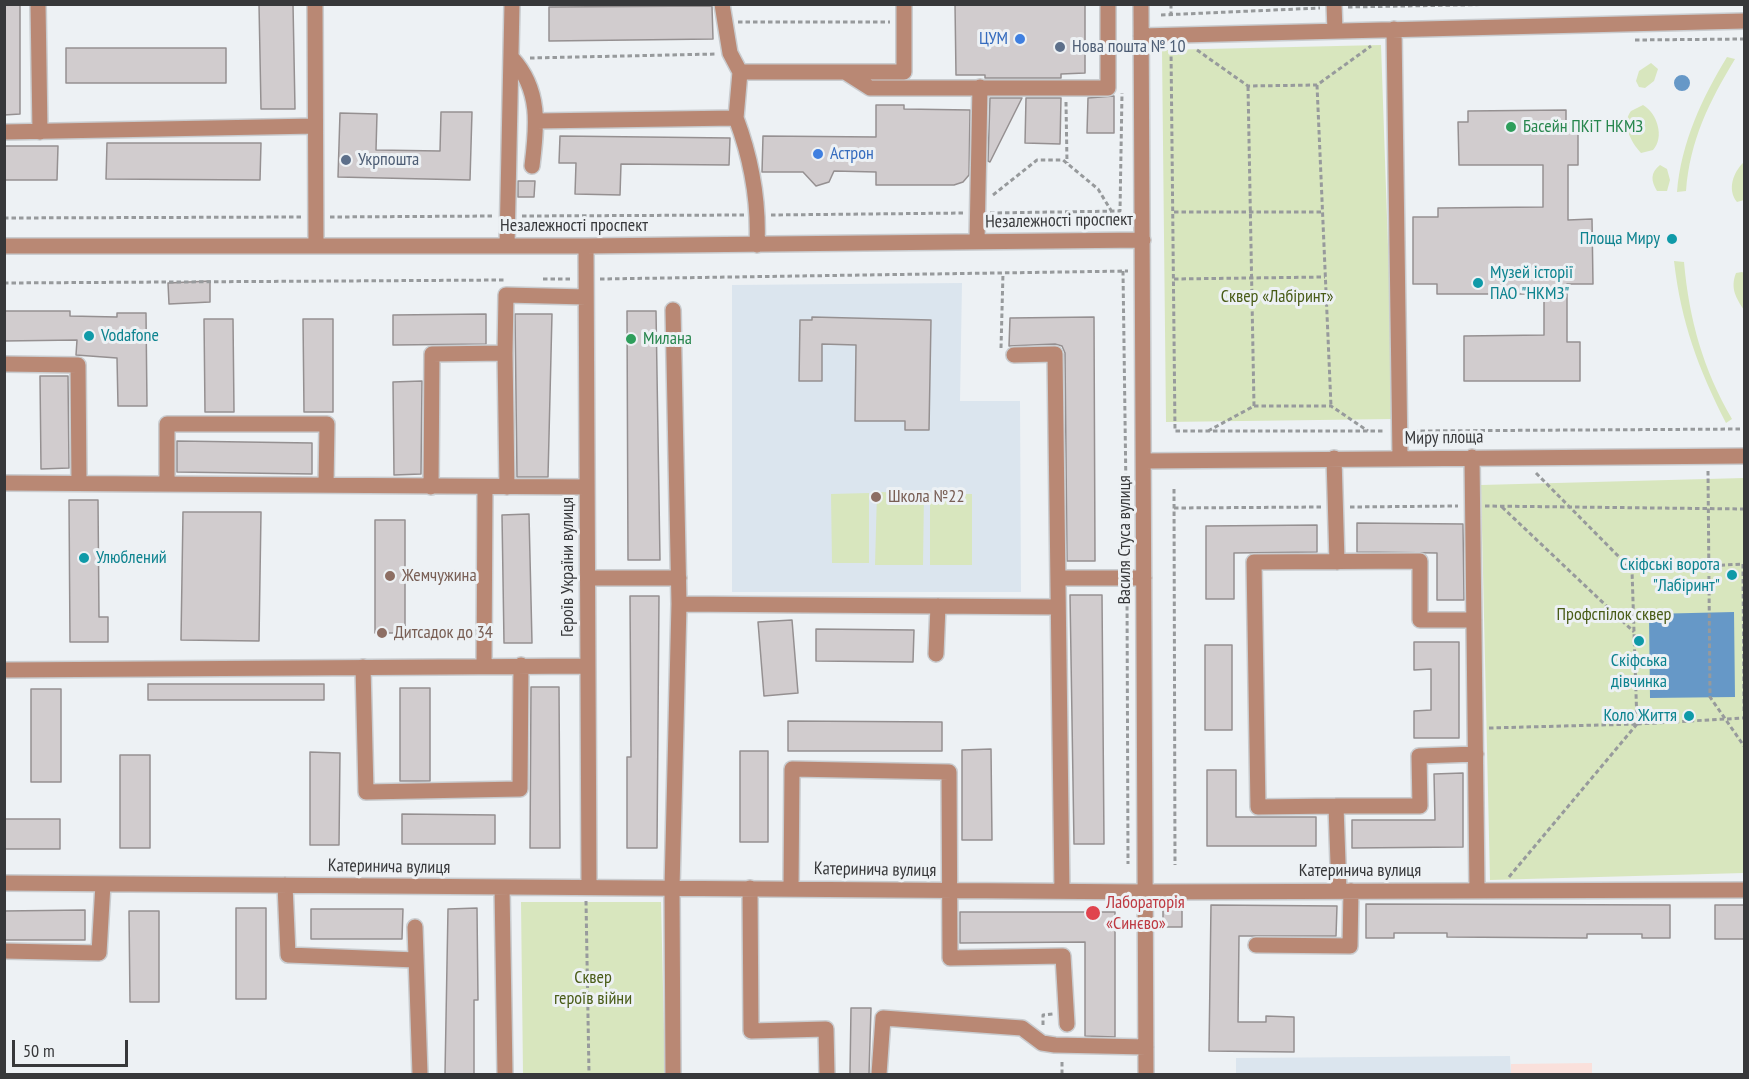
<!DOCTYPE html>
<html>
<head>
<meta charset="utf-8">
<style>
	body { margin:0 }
	#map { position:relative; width:1749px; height:1079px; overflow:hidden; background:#edf1f4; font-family:"PT Sans Narrow",sans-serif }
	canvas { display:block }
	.frame { position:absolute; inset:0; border:6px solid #37383a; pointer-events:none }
	.scale { position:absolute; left:12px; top:1040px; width:116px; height:27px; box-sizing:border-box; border:3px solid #37383a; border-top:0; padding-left:8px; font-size:18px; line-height:21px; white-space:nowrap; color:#37383a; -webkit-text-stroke:4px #edf1f4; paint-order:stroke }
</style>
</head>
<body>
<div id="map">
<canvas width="1749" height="1079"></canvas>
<div class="frame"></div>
<div class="scale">50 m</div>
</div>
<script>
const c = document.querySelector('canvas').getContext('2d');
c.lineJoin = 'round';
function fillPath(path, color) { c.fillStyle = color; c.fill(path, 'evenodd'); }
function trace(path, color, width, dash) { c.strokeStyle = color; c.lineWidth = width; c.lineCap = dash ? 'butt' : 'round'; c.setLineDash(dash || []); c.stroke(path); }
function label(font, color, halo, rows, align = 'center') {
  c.font = font + ' "PT Sans Narrow",sans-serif'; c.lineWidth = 6; c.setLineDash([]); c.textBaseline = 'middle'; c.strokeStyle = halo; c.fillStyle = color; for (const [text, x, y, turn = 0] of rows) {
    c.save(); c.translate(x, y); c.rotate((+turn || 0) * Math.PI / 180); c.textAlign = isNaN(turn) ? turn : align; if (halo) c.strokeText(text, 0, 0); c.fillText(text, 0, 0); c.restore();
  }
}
const industrial = new Path2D(`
	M1592,1063v11h-81v-10z`);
const built = new Path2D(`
	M962,283l-2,118h60l1,191h-289v-307z
	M1510,1056l1,18h-275v-16z`);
const green = new Path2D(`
	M1381,45l13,374 -228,3 -4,-372z
	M1727,57l8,2c-26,43 -45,81 -49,132l-9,1c4,-49 25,-94 50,-135z
	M1651,63l7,6 -4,12 -9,7 -6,-1 -3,-6 3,-10z
	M1643,105c14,8 22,32 10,45l-12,3c-10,-11 -20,-29 -10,-42z
	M1744,162v38l-7,2c-10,-12 -4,-30 7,-40z
	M1660,165l7,4 3,11 -3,11h-10c-6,-10 -7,-18 3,-26z
	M1674,261l10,1c5,57 19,107 48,157l-6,4c-28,-55 -45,-101 -52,-162z
	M1742,272l2,1v37c-8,-12 -14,-22 -8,-37z
	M1744,478v395l-254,7 -9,-395z
	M877,492l47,1 -1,72h-48z
	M869,493v70h-37l-1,-69z
	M930,494h42v71h-42z
	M661,902l4,172h-142l-2,-172z`);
const water = new Path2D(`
	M1674 83a8 8 0 1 1 16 0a8 8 0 1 1-16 0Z
	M1734,612l1,85 -85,1 -1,-84z`);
const building = new Path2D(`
	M4,4h16v110l-16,1z
	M259,4h34l2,105h-34z
	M955,4h130v69l-24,1v4h-76v-3h-29z
	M712,6l1,33 -164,2v-34z
	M66,48h160v35h-160z
	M1114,96v37h-27l1,-35z
	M990,98h32l-32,64 -2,-1z
	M1026,98h35l-1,46 -35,-1z
	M876,105h28v4l66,1 -1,65 -6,7 -9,3h-78v-13l-42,-1 -5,11 -13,4 -13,-14h-41l1,-36 113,1z
	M1566,110v13h12v42h-10v55l24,-1 1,65h-26v58h13v39h-116v-45l80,-1v-41h-107v-10h-24v-67h25v-9l105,-1v-42h-84l-1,-43h10v-11z
	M441,112h31l-2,68 -132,-3 2,-64 37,1 -1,36 64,1z
	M560,136l170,2 -1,27 -108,-1 -1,31 -45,-1 1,-31h-17z
	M107,143h154l-1,37 -154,-1z
	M4,146h54l-1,34h-53z
	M518,181h17l-1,16h-16z
	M210,281v21l-41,2 -1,-21z
	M4,311h66v5l47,1v-4h29l1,93h-29l-1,-48 -41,-3 1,-15 -73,1z
	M627,311h29l4,249h-32z
	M486,314v30l-93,1v-30z
	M515,314h37l-4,163h-31z
	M812,317l119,3 -2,110h-24v-9h-50l1,-76 -34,-1v37h-23l1,-61h12z
	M1094,317l1,244h-28l-2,-208 -3,-7 -7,-2 -46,2 1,-28z
	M204,319h29l1,93h-29z
	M303,319h30v93h-29z
	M40,376h28l1,92 -28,1z
	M422,381l-1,93 -27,1 -1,-93z
	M177,441l135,2v31l-135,-2z
	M69,500h29l1,117h9v25h-38z
	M183,512h78l-2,129 -78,-1z
	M529,514l3,129h-28l-2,-128z
	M375,520h30v113h-30z
	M1357,523l106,1 1,76h-27v-47l-80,-1z
	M1317,525v27l-83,1v46h-28v-73z
	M1070,595h32l2,249h-30z
	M630,596h29l-2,252h-30v-91h4z
	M792,620l6,73 -34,3 -6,-74z
	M816,629l98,1 -1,32 -97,-1z
	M1414,642h45v96h-45v-27l17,-1v-41l-17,1z
	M1205,645h27v85h-27z
	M148,684h176v16h-176z
	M531,687h28l1,161h-30z
	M400,688h30v93h-30z
	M31,689h30v93h-30z
	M788,721l154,1v29h-154z
	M991,749l1,91h-30v-90z
	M740,751h28v91h-28z
	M310,752l30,1 -1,92h-29z
	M120,755h30v93h-30z
	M1207,770h29v47h80v29h-109z
	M1463,773v74l-111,1v-28h83l-1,-46z
	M402,814l93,1v29h-93z
	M4,819h56v30h-56z
	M1366,904l304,1v33h-28v-4h-55v4l-140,-1v-4h-53v5h-28z
	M1211,905l126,1 -1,30h-97l-1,86h28v-6l28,1v35l-85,-1z
	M1715,905h29v34h-29z
	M1163,907h19v20h-19z
	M236,908h30v91h-30z
	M477,908l1,92h-4v74h-29l3,-165z
	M311,909h92l-1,30h-91z
	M85,910v30h-81v-29z
	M129,911h30v91h-29z
	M960,912h155v125l-30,-1v-94l-125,1z
	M851,1008h20l-2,66h-19z`);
const path = new Path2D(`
	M1171,4v11
	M1348,7l166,-3
	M1161,15l159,-7
	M738,22h152
	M1635,40l109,-1
	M1171,49l4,382h210
	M1197,50l51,36 69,-1 54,-39
	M530,58l186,-4
	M1317,85l14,321
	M1066,102l1,61
	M993,195l44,-35h26l35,29 14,23
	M1174,212h148
	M990,213l130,-2 2,-118
	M771,215l192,-2
	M522,216l222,-1
	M330,217l165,-1
	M4,218l299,-1
	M1123,271l4,293
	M543,279h30
	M600,279l528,-8
	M1174,279l151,-2
	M4,283l500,-3
	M1001,348l2,-75
	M1254,406h77l37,25
	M1208,431l46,-25 -6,-320
	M1413,431l331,-2
	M1708,471l2,226 34,49
	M1536,473l96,97
	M1174,489l1,376
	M1485,506l259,3
	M1350,507l108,-1
	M1502,507l132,125
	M1174,508l149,-1
	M1127,591l1,273
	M1744,711l-1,-147 -111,6 5,154 107,-6
	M1489,728l148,-4
	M1509,877l128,-153
	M586,901l3,173
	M1043,1025v-10l10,-1
	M1062,1074v-15`);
const minor = new Path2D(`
	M38,4l2,128
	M315,4l1,242
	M1141,4l5,1070
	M1334,4l1,27
	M1394,29l6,428
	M1141,36l603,-15
	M512,58c29,32 25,68 20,108
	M740,72h164v-68
	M845,72l25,16h238v-84
	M736,118c15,40 23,84 21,127
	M537,121l199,-3 4,-46 -10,-19 -8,-49
	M4,132l311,-6
	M977,241l3,-154
	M4,246h582l557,-6
	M507,246l5,-242
	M586,246l3,641
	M673,310l6,294
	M505,353l1,-58 80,2
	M1014,355l41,-1 7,537
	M4,364l74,1 1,118
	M1472,457l5,433
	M1334,458l3,104
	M1144,461l600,-5
	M4,483l583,4
	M167,484v-60h160l-1,61
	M431,487l1,-133 73,-1 2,134
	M587,578h92
	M1058,578h86
	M936,654l2,-48
	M484,665l1,-177
	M363,667l3,125 154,-3 1,-124
	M4,670l584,-4
	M1336,806l-78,1 -4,-245 166,-1v59h54
	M4,883l1141,9 599,-2
	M285,885l3,70 128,5
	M502,887l3,187
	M750,888l1,143 75,-2 1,45
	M791,889l1,-120 157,3 1,186 113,-2 4,68
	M1339,891l-3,-85h84l-1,-50 57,-2
	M415,927l5,147
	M1256,945l94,1 1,-55
	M4,951l95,2 4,-69
	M673,1074l-1,-186 7,-284 379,3
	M879,1074l4,-56 139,10 20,15 13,2 91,2`);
const markers = [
	[1020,39,6,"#3f7fe0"],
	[1060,47,6,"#5c6f8a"],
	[1511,127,6,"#2e9e5b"],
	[818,154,6,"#3f7fe0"],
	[346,160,6,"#5c6f8a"],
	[1672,239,6,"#0f9aa8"],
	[1478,283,6,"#0f9aa8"],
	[89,336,6,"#0f9aa8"],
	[631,339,6,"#2e9e5b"],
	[876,497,6,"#8d6e63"],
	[84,558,6,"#0f9aa8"],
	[1732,575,6,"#0f9aa8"],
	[390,576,6,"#8d6e63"],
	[382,633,6,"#8d6e63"],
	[1639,641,6,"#0f9aa8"],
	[1689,716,6,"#0f9aa8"],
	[1093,913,8,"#e0444e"]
];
const shopNames = [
	["ЦУМ",1008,39],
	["Астрон",830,154,"left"]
];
const serviceNames = [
	["Нова пошта № 10",1072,47],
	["Укрпошта",358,160]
];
const leisureNames = [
	["Басейн ПКіТ НКМЗ",1523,127],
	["Милана",643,339]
];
const streetNames = [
	["Незалежності проспект",1059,221,-1],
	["Незалежності проспект",574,226],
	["Миру площа",1444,438,-1],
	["Василя Стуса вулиця",1125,540,-90],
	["Героїв України вулиця",568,567,-90],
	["Катеринича вулиця",389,867,1],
	["Катеринича вулиця",875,870,1],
	["Катеринича вулиця",1360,871]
];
const cultureNames = [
	["Площа Миру",1660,239],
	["Музей історії",1490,273,"left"],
	["ПАО \"НКМЗ\"",1490,294,"left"],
	["Vodafone",101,336,"left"],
	["Улюблений",96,558,"left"],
	["Скіфські ворота",1720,565],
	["\"Лабіринт\"",1720,586],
	["Скіфська",1639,661,"center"],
	["дівчинка",1639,682,"center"],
	["Коло Життя",1677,716]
];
const parkNames = [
	["Сквер «Лабіринт»",1277,297],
	["Профспілок сквер",1614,615],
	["Сквер",593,978],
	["героїв війни",593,999]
];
const educationNames = [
	["Школа №22",888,497],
	["Жемчужина",402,576],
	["Дитсадок до 34",394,633]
];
const healthNames = [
	["Лабораторія",1106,903],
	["«Синєво»",1106,924]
];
fillPath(industrial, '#fae0db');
fillPath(built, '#dbe5ee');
fillPath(green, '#d8e6be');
fillPath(water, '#6698c7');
fillPath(building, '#d1ccce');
trace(building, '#959091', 1.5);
trace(minor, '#c9cccf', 18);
trace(path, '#979a9c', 3, [4.5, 3]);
trace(minor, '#b98874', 15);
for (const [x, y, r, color] of markers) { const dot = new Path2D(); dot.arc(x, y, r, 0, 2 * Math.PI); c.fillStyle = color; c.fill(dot); trace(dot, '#edf1f4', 2); }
label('18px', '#366cbe', '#edf1f4', shopNames, 'right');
label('18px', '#4e5e75', '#edf1f4', serviceNames, 'left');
label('18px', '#27864d', '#edf1f4', leisureNames, 'left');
label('18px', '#37383a', '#edf1f4', streetNames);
label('18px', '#0d838f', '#edf1f4', cultureNames, 'right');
label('18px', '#495c17', '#edf1f4', parkNames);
label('18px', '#785e54', '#edf1f4', educationNames, 'left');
label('18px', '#be3a42', '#edf1f4', healthNames, 'left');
</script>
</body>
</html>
